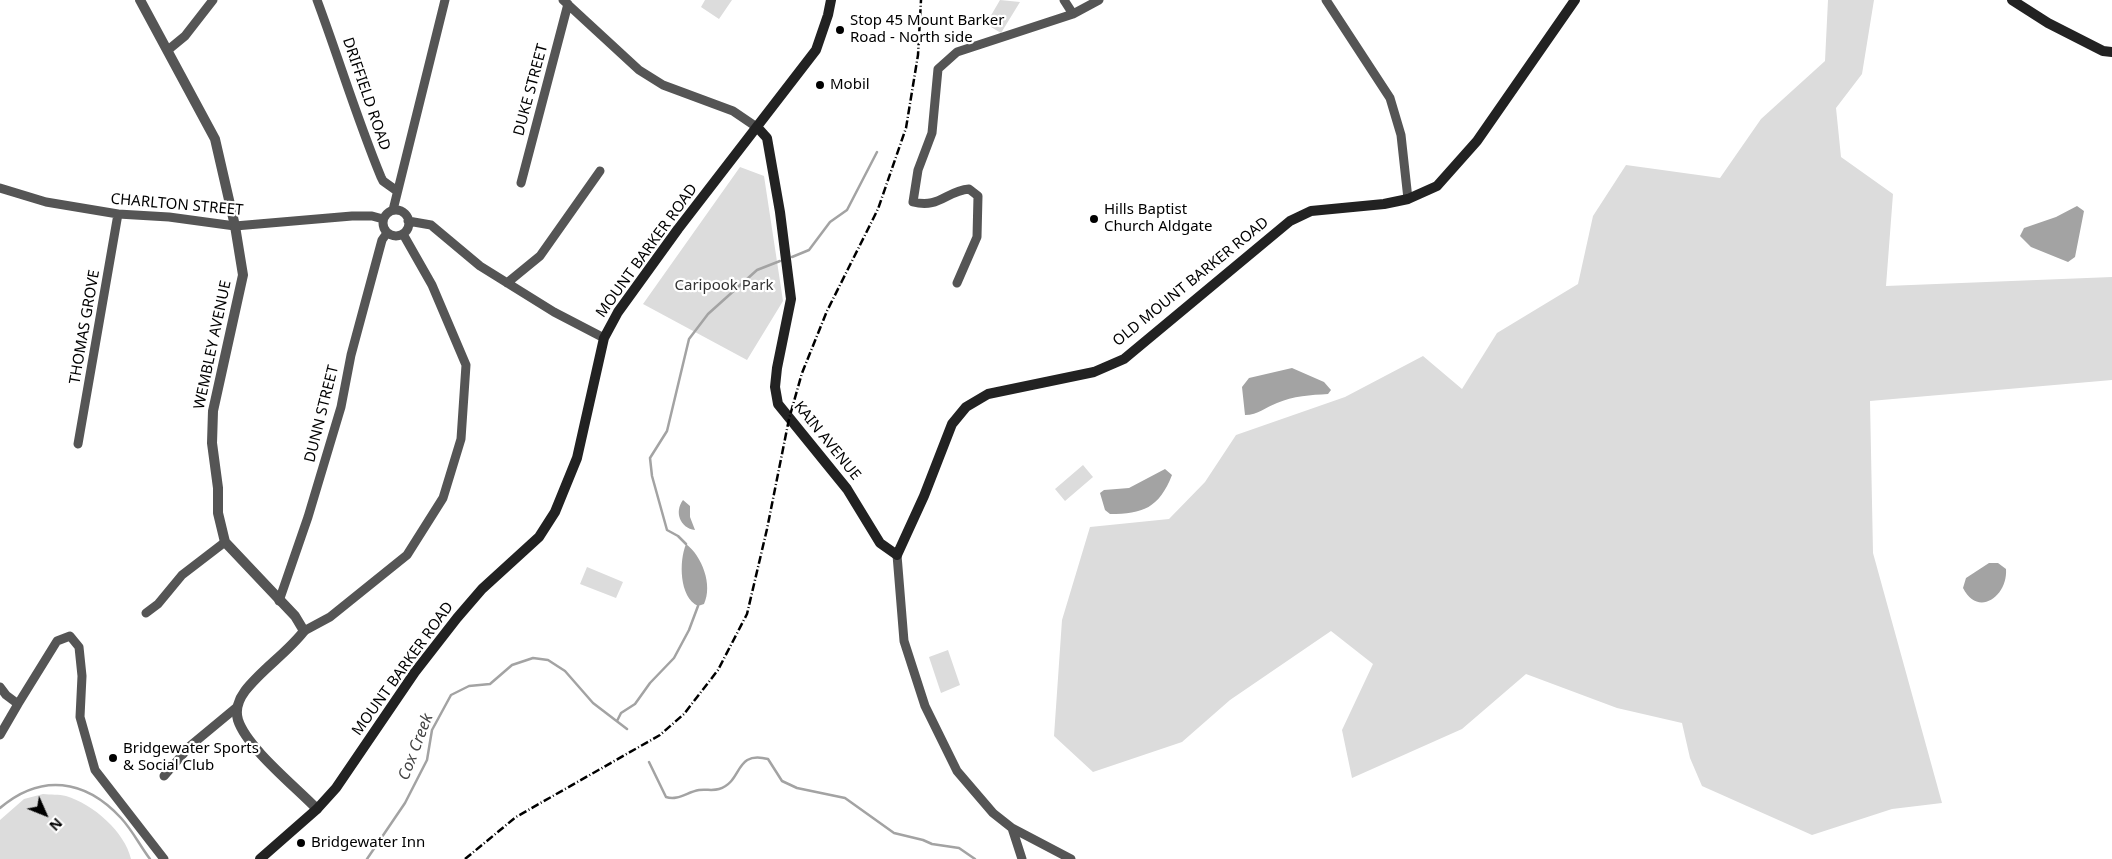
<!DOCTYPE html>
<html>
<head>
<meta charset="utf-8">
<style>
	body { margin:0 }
	#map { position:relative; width:2112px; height:859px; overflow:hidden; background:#fff; font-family:"Noto Sans",sans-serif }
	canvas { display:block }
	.north { position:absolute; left:20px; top:789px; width:50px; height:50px; -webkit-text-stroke:4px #fff; paint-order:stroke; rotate:134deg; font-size:14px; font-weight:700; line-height:20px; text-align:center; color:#000 }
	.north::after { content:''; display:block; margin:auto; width:18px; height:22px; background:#000; clip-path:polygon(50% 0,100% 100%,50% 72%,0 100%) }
</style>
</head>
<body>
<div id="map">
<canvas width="2112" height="859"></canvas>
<div class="north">N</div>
</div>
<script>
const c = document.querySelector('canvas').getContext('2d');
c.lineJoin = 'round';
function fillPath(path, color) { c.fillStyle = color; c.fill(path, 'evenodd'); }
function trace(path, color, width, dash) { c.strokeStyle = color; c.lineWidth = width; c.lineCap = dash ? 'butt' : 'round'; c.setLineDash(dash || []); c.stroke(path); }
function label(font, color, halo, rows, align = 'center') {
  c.font = font + ' "Noto Sans",sans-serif'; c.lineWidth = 4.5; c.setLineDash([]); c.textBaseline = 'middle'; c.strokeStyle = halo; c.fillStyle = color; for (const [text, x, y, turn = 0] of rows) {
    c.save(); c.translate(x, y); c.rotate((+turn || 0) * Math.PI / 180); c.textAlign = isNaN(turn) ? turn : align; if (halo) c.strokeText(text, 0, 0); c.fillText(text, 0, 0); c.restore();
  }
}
const green = new Path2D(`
	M705,0h27l-13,19 -18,-12z
	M1000,0l20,2 -19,31 -15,-9z
	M1828,0h46l-12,74 -26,34 5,49 52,37 -7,92 226,-9v103l-242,21 3,152 69,250 -50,6 -80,26 -110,-49 -12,-28 -8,-35 -65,-15 -91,-34 -64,55 -110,49 -10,-48 31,-66 -42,-33 -101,69 -48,42 -89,30 -39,-36 8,-116 28,-93 79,-8 36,-37 31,-47 109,-38 78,-41 39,33 35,-56 81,-49 15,-68 33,-51 94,13 41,-59 64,-58z
	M740,167l24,9 19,125 -36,59 -104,-56z
	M1083,465l10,12 -28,24 -10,-12z
	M587,567l36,15 -7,16 -36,-14z
	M948,650l12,35 -19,8 -12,-36z
	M43,794c8,1 16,0 23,2 27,8 59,36 65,63h-131v-39l24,-21z`);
const water = new Path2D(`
	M2077,206l7,5 -9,46 -7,5 -37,-15 -11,-11 4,-8 32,-11z
	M1292,368l32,14 7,8 -3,4c-17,1 -35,2 -51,9 -11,4 -19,12 -32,12l-3,-28 7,-9z
	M1165,469l7,6c-13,33 -29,39 -62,39l-5,-4 -5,-17 4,-3 25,-2z
	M683,500l7,6v11l5,13c-15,-2 -21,-18 -12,-30z
	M686,544c16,12 27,41 18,60l-6,2c-19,-9 -19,-45 -12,-62z
	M1989,563h9l8,6c2,27 -28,49 -43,19l3,-10z`);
const stream = new Path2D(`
	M792,257l17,-7 21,-28 17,-12 30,-58
	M686,544l-8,-8 -11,-6 -15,-54 -2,-18 17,-27 22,-92 19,-25 49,-44 23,-9
	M617,721l4,-8 14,-9 15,-21 24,-25 15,-28 9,-24
	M649,762l17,35c12,4 21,-5 33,-7 7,-1 14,1 20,-1 24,-7 15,-39 49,-30l14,22 15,7 48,10 49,35 29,7 9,4 27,4 16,11
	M0,808c41,-35 85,-29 121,10 12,13 19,28 29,41
	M367,859l38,-56 22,-43 5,-30 19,-35 18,-9 21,-2 22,-19 21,-7 15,2 17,11 28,32 34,26`);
const minor = new Path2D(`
	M317,0c22,59 40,119 64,177l2,4 14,10
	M563,0l76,70 24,15 70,26 25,17
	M1064,0l9,14
	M1326,0l64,98 11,37 7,64
	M168,50l17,-14 28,-36
	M521,183l47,-179
	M0,188l46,14 72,12 51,3 66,9 117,-10h20l11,3
	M393,210l52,-210
	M383 223a13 13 0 1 1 26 0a13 13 0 1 1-26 0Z
	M408,221l23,4 49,41 74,46 50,26
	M507,283l33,-27 60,-85
	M957,283l20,-46 1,-41 -9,-7c-23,2 -30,20 -56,13l5,-32 14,-37 6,-64 19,-17 116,-38 26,-14
	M78,444l40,-230
	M897,555l7,86 21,65 32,65 36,42 19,15 10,31
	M279,601l29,-84 33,-110 10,-52 31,-115 5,-7
	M146,613l12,-9 24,-29 43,-33
	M304,631l26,-14 77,-62 36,-57 18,-59 5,-74 -34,-80 -29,-51
	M0,687l6,8 12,9 39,-63 13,-5 9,11 3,29 -2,41 15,53 69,89
	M0,735l18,-31
	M164,776l26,-30 47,-39
	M1012,828l59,31`);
const tertiary = new Path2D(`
	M140,0l75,139 20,87 8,49 -30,136 -1,32 6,45v25l7,29 70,74 9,15c-17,22 -42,38 -59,60 -6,8 -10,19 -7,29 9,28 58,67 79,89`);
const secondary = new Path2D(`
	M2012,0l36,23 55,28 9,1
	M758,128l9,10 13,74 11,87 -14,69 -2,19 3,17 69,85 33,54 17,12 27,-59 28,-72 14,-17 22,-13 106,-22 30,-13 166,-138 21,-10 73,-7 24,-5 29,-13 40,-45 98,-141
	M260,859l57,-50 19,-21 79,-116 42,-54 25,-29 57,-52 16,-25 22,-54 27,-120 14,-26 60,-83 138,-179 12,-35 3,-15`);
const rail = new Path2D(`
	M465,859l51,-42 144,-82 24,-21 34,-44 29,-56 20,-85 22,-110 13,-46 25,-62 51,-102 28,-81 12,-73 3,-55`);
const markers = [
	[840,30,5,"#000"],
	[820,85,5,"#000"],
	[1094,219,5,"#000"],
	[113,758,5,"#000"],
	[301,843,5,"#000"]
];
const poiNames = [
	["Stop 45 Mount Barker",850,21],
	["Road - North side",850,38],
	["Mobil",830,85],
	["Hills Baptist",1104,210],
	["Church Aldgate",1104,227],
	["Bridgewater Sports",123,749],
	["& Social Club",123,766],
	["Bridgewater Inn",311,843]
];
const streetNames = [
	["DUKE STREET",531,90,-75],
	["DRIFFIELD ROAD",366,94,71],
	["CHARLTON STREET",177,205,5],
	["MOUNT BARKER ROAD",647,251,-54],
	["OLD MOUNT BARKER ROAD",1191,282,-39],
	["THOMAS GROVE",85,327,-80],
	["WEMBLEY AVENUE",213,345,-78],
	["DUNN STREET",322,414,-76],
	["KAIN AVENUE",827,441,51],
	["MOUNT BARKER ROAD",403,669,-54]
];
const parkNames = [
	["Caripook Park",724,286]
];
const waterNames = [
	["Cox Creek",416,747,-69]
];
fillPath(green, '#dcdcdc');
fillPath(water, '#a3a3a3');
trace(stream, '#a3a3a3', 2.5);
trace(minor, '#555', 9);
trace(tertiary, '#555', 10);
trace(secondary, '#222', 10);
trace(rail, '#000', 2.5, [8, 2.5, 1, 2.5]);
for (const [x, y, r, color] of markers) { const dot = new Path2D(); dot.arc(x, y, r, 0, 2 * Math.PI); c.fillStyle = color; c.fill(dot); trace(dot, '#fff', 2); }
label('15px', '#000', '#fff', poiNames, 'left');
label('15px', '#000', '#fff', streetNames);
label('15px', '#333', '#fff', parkNames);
label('italic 16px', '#444', '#fff', waterNames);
</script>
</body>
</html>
